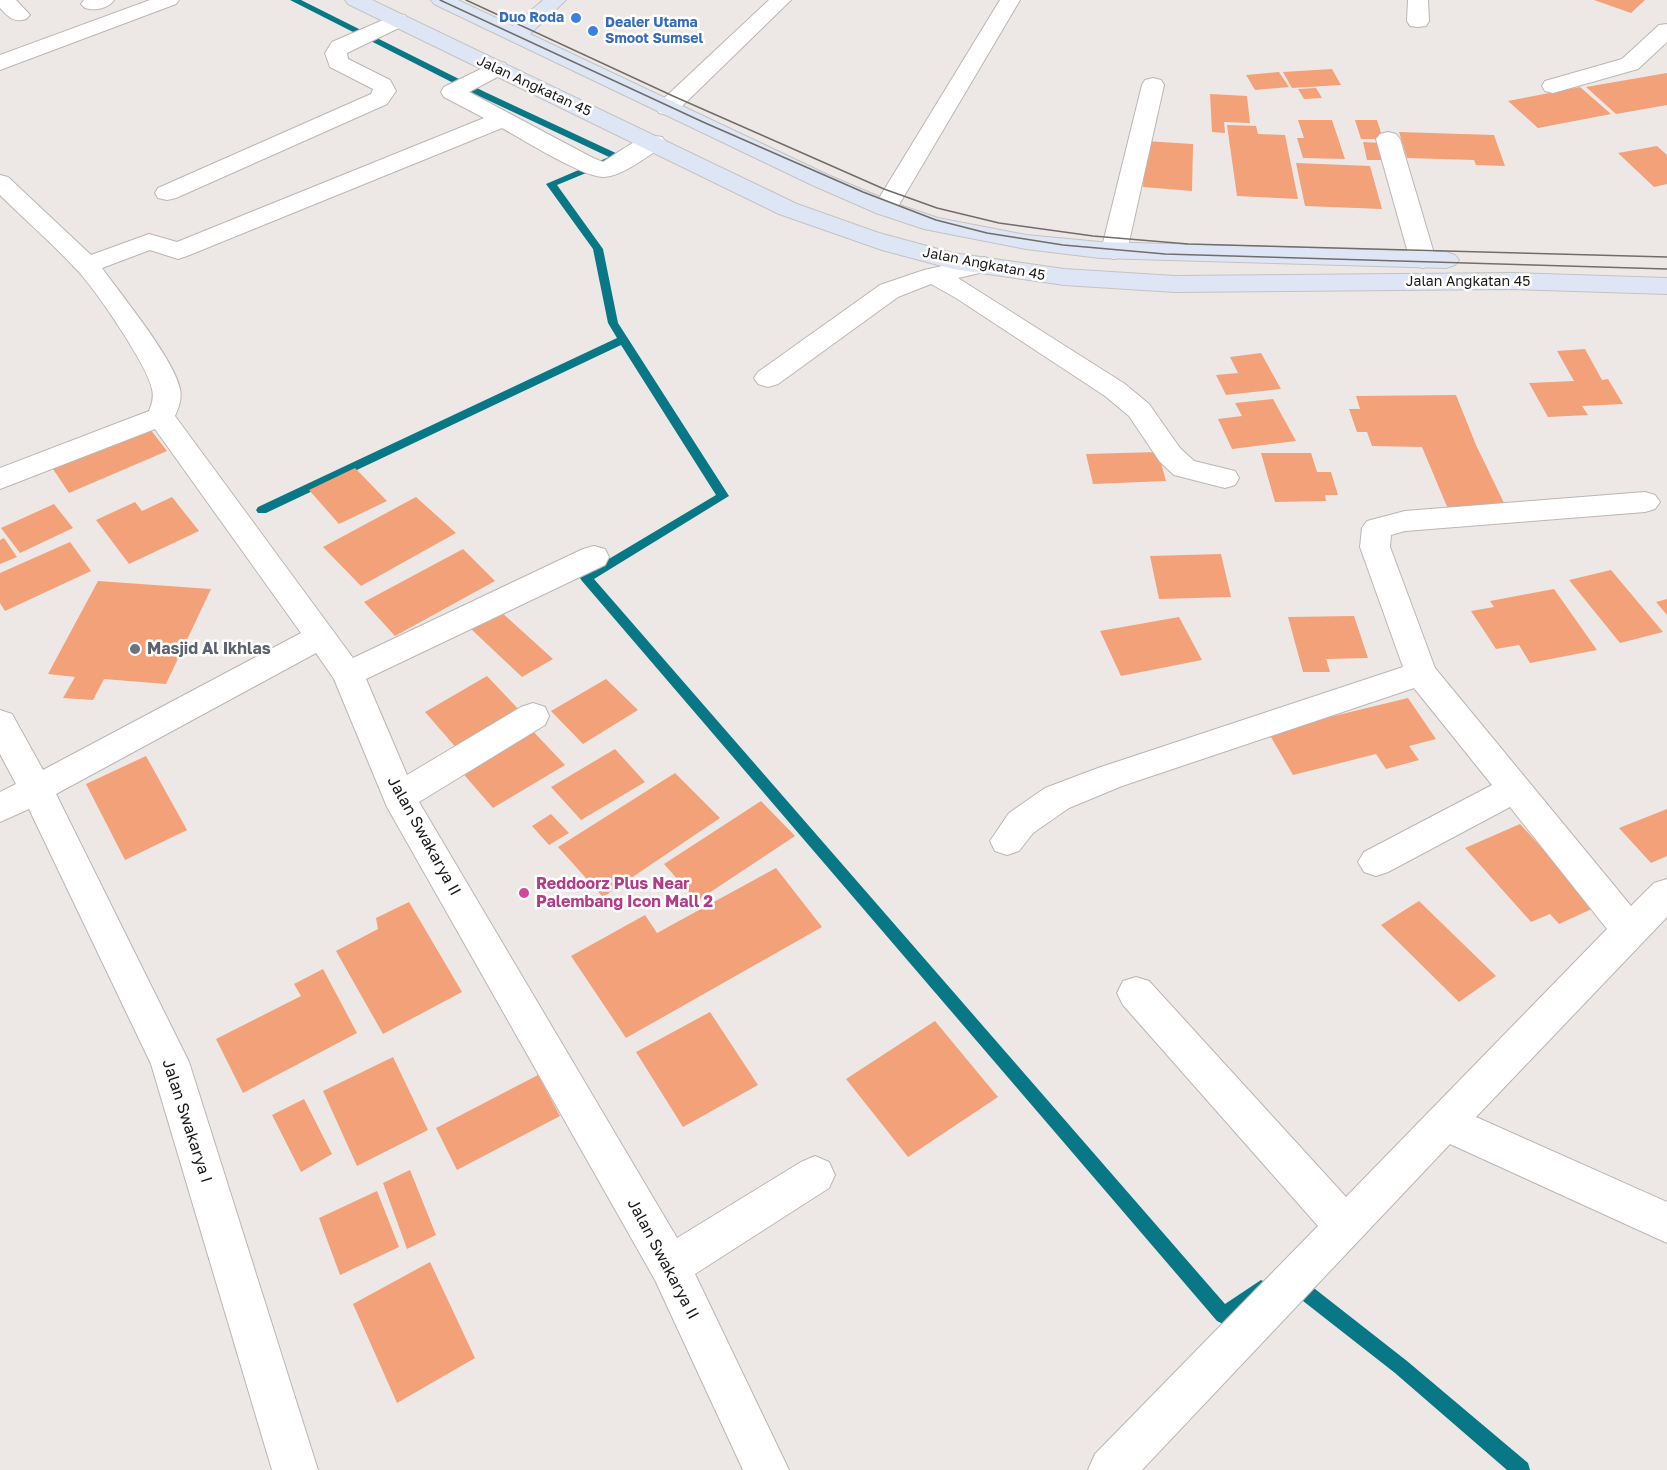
<!DOCTYPE html>
<html>
<head>
<meta charset="utf-8">
<style>
	body { margin:0 }
	canvas { display:block; background:#ede8e5 }
</style>
</head>
<body>
<canvas width="1667" height="1470"></canvas>
<script>
const c = document.querySelector('canvas').getContext('2d');
c.lineJoin = 'round';
function fillPath(path, color) { c.fillStyle = color; c.fill(path, 'evenodd'); }
function trace(path, color, width, dash) { c.strokeStyle = color; c.lineWidth = width; c.lineCap = dash ? 'butt' : 'round'; c.setLineDash(dash || []); c.stroke(path); }
function label(font, color, halo, rows, align = 'center') {
  c.font = font + ' "Golos Text",sans-serif'; c.lineWidth = 5; c.setLineDash([]); c.textBaseline = 'middle'; c.strokeStyle = halo; c.fillStyle = color; for (const [text, x, y, turn = 0] of rows) {
    c.save(); c.translate(x, y); c.rotate((+turn || 0) * Math.PI / 180); c.textAlign = isNaN(turn) ? turn : align; if (halo) c.strokeText(text, 0, 0); c.fillText(text, 0, 0); c.restore();
  }
}
const stream = new Path2D(`
	M290,0h11l184,92 135,63v4l-63,26 46,64 15,74 111,173 -135,83 631,725 36,-24 6,3 3,6 -3,6 -38,26 -6,3 -6,-3 -635,-740 -2,-3 2,-3 134,-80 -95,-150 -355,168h-8l-2,-3 2,-3 359,-169 -9,-15 -15,-74 -47,-65 63,-27 -130,-61z
	M1295,1275l6,3 106,83 121,102 2,7h-23l-112,-97 -106,-83 -3,-6 3,-6z`);
const building = new Path2D(`
	M1594,0h51l-14,13z
	M1332,69l9,16 -49,3 -9,-16z
	M1279,72l10,15 -34,3 -9,-15z
	M1667,73v32l-51,9 -30,-27z
	M1580,87l31,27 -73,14 -30,-27z
	M1316,88l6,10 -18,1 -6,-10z
	M1210,94l37,2 3,27 -26,-1 1,11 -13,-1z
	M1298,120h34l13,39 -42,-1 -6,-20h7z
	M1355,120h22l6,19h-22z
	M1227,125l29,1 2,8 27,1 13,64 -61,-3z
	M1399,132l95,3 11,31 -29,-1 -2,-5 -67,-2z
	M1145,141l48,3 -1,47 -49,-4z
	M1363,142l17,1 4,17h-17z
	M1657,146l10,9v29l-13,3 -36,-34z
	M1296,163l74,3 12,43 -77,-3z
	M1585,349l17,31 6,-1 15,25 -41,2 6,9 -40,2 -19,-34 45,-2 -17,-30z
	M1261,353l20,36 -55,6 -10,-20 22,-2 -8,-16z
	M1456,395l20,50 30,62 -58,2 -26,-62 -50,-1 -5,-14h-10l-8,-23h11l-4,-13z
	M1273,399l23,42 -64,8 -14,-30 24,-3 -7,-13z
	M150,429l17,22 -98,42 -16,-24z
	M1158,452l8,29 -73,3 -7,-30z
	M1261,453h50l6,19h14l7,23h-13l1,6 -51,1z
	M355,468l32,33 -48,23 -30,-34z
	M172,497l27,34 -70,33 -33,-44 39,-18 7,9z
	M416,497l40,36 -95,53 -38,-39z
	M54,504l19,24 -53,25 -19,-25z
	M4,538l13,19 -17,7v-24z
	M70,542l21,29 -86,40 -5,-8v-30z
	M463,549l32,32 -100,55 -31,-34z
	M1221,554l10,43 -72,2 -9,-43z
	M1611,570l52,62 -43,11 -51,-63z
	M98,581l113,8 -45,95 -62,-5 -11,21 -30,-2 12,-21 -27,-3z
	M1554,589l43,61 -67,13 -11,-18 -23,4 -25,-38 23,-4 -4,-6z
	M1667,599v16l-11,-13z
	M500,611l53,48 -31,18 -51,-48z
	M1354,616l14,42 -42,1 4,13h-27l-15,-55z
	M1179,617l23,43 -81,16 -21,-45z
	M487,676l36,38 -64,37 -34,-39z
	M606,679l32,31 -55,34 -32,-33z
	M1408,698l28,41 -27,7 10,14 -33,9 -10,-15 -83,21 -25,-43z
	M530,728l35,37 -72,43 -34,-39z
	M615,749l30,33 -64,38 -30,-33z
	M146,756l41,74 -62,30 -39,-76z
	M675,773l45,45 -117,79 -45,-50z
	M761,801l34,35 -98,65 -33,-37z
	M1667,809v47l-16,7 -32,-35z
	M551,814l18,19 -20,12 -17,-19z
	M1520,824l76,83 -37,17 -9,-10 -19,8 -66,-74z
	M776,868l46,59 -196,111 -55,-82 74,-41 12,18z
	M1419,901l77,75 -37,26 -78,-77z
	M409,902l53,90 -79,42 -47,-83 42,-22 -2,-11z
	M323,969l34,64 -114,60 -27,-54 85,-43 -7,-12z
	M710,1012l48,73 -75,42 -47,-75z
	M935,1021l63,76 -90,60 -62,-78z
	M393,1057l35,73 -71,36 -34,-75z
	M538,1075l22,41 -103,54 -21,-42z
	M304,1099l28,55 -31,18 -29,-57z
	M410,1170l26,65 -29,14 -24,-66z
	M377,1191l22,56 -59,28 -21,-57z
	M430,1262l45,96 -78,45 -44,-99z`);
const minor = new Path2D(`
	M0,0h16l14,15 -4,4c-13,4 -17,-2 -26,-11z
	M84,0h30c-6,9 -20,11 -29,8l-4,-4z
	M150,0h29l-3,4 -176,66v-15z
	M769,0h22l-116,113 -8,2 -8,-2 -3,-5 3,-5z
	M1000,0h20l-123,208 -3,5 -9,2 -9,-2 -3,-5z
	M1408,0h20l1,21 -3,5 -8,1 -8,-1 -3,-5z
	M397,14l8,1 3,5 -3,5 -58,28 1,6 42,21 6,11 -9,13 -211,94 -9,2 -9,-2 -3,-5 3,-5 213,-94 2,-5 -43,-22 -5,-14 7,-11z
	M1667,24v18l-29,27 -85,24 -8,-2 -3,-5 3,-5 77,-22 37,-34z
	M497,61l8,2 3,5 -3,5 -36,19 124,66 10,4c17,-10 39,-30 59,-25l4,5 -4,5c-16,10 -39,29 -58,30 -20,1 -82,-38 -102,-49l-315,128 -9,3 -28,-9 -48,18c20,28 72,91 78,121 2,10 -1,18 -5,27l178,242 230,-109 11,-3 11,3 4,8 -4,8 -239,114 41,96 114,-68 12,-4 12,4 4,9 -4,9 -126,77 258,436 124,-76 14,-6 14,6 6,13 -6,13 -134,86 94,196h-46l-88,-190 -268,-473 -53,-128 -18,-26 -260,141 133,268 129,408h-46l-121,-406 -122,-255 -29,13v-30l16,-8 -16,-30v-44l12,4 31,56 258,-137 -146,-204 -155,60v-21l149,-57c3,-7 5,-14 3,-22 -4,-23 -58,-102 -76,-120 -24,-26 -51,-49 -76,-74v-20l8,2 83,78 58,-21 28,8 307,-124 -40,-21 -3,-5 3,-5z
	M1153,78l8,2 3,5 -37,166 -4,5 -9,3 -9,-3 -4,-5 41,-166 3,-5z
	M1388,132l8,2 4,5 36,121 -4,5 -9,3 -9,-3 -4,-5 -34,-121 4,-5z
	M984,257l9,3 4,5 -4,5 -35,8 167,106 24,20 31,44 14,13 41,10 4,7 -4,7 -10,3 -51,-13 -14,-13 -31,-46 -24,-20 -149,-98 -25,-14 -33,13 -120,87 -10,3 -10,-3 -4,-6 4,-6 122,-87 44,-15z
	M1645,492l10,3 5,7 -5,7 -10,3 -240,19 -14,4 -1,12 45,121 196,238 23,-23 13,-4v38l-191,200 191,85v41l-217,-99 -308,326h-54l7,-16 223,-228 -195,-221 -6,-12 6,-12 13,-4 13,4 197,216 261,-268 -97,-122 -122,65 -12,4 -12,-4 -6,-10 6,-10 128,-67 -78,-97 -292,98 -53,22 -36,25 -14,18 -12,4 -12,-4 -5,-10 19,-28 36,-25 53,-20 305,-101 -43,-120 2,-19 5,-7 38,-10z`);
const major = new Path2D(`
	M345,0h27l425,204 82,29 74,20 111,16 111,7 337,-3 155,5v16l-155,-5 -337,3 -111,-7 -111,-16 -71,-19 -103,-36 -431,-210z
	M431,0h27l55,26 30,-26h23l-36,34 298,141 66,28 44,15 88,17 74,7 346,10 9,3 4,5 -4,5 -9,3 -346,-10 -74,-9 -102,-20 -48,-16 -64,-28 -378,-181z`);
const tram = new Path2D(`
	M440,0l263,122 160,70 73,28 51,13 76,12 102,9 502,15
	M466,0l207,96 211,93 53,19 62,15 94,13 95,8 479,13`);
const markers = [
	[576,18,6,"#3f7fe0"],
	[593,31,6,"#3f7fe0"],
	[135,649,6,"#6b7280"],
	[524,893,6,"#d1479c"]
];
const farShopnames = [
	["Duo Roda",564,18],
	["Dealer Utama",605,23,"left"],
	["Smoot Sumsel",605,39,"left"]
];
const farStreetnames = [
	["Jalan Angkatan 45",534,86,25],
	["Jalan Angkatan 45",984,264,11],
	["Jalan Angkatan 45",1468,282]
];
const worshipNames = [
	["Masjid Al Ikhlas",147,649]
];
const streetNames = [
	["Jalan Swakarya II",424,836,61],
	["Jalan Swakarya I",187,1121,72],
	["Jalan Swakarya II",663,1259,62]
];
const hotelNames = [
	["Reddoorz Plus Near",536,884],
	["Palembang Icon Mall 2",536,902]
];
fillPath(stream, '#087886');
fillPath(building, '#f3a178');
trace(minor, '#bbb6b3', 2);
trace(major, '#c4c3c3', 2);
fillPath(minor, '#fff');
fillPath(major, '#dee5f4');
trace(tram, '#706d6b', 1.5);
for (const [x, y, r, color] of markers) { const dot = new Path2D(); dot.arc(x, y, r, 0, 2 * Math.PI); c.fillStyle = color; c.fill(dot); trace(dot, '#fff', 2); }
label('bold 14px', '#366cbe', '#fff', farShopnames, 'right');
label('14px', '#1c1a19', '#fff', farStreetnames);
label('bold 16px', '#5b616d', '#fff', worshipNames, 'left');
label('16px', '#1c1a19', '#fff', streetNames);
label('bold 16px', '#b23c85', '#fff', hotelNames, 'left');
</script>
</body>
</html>
